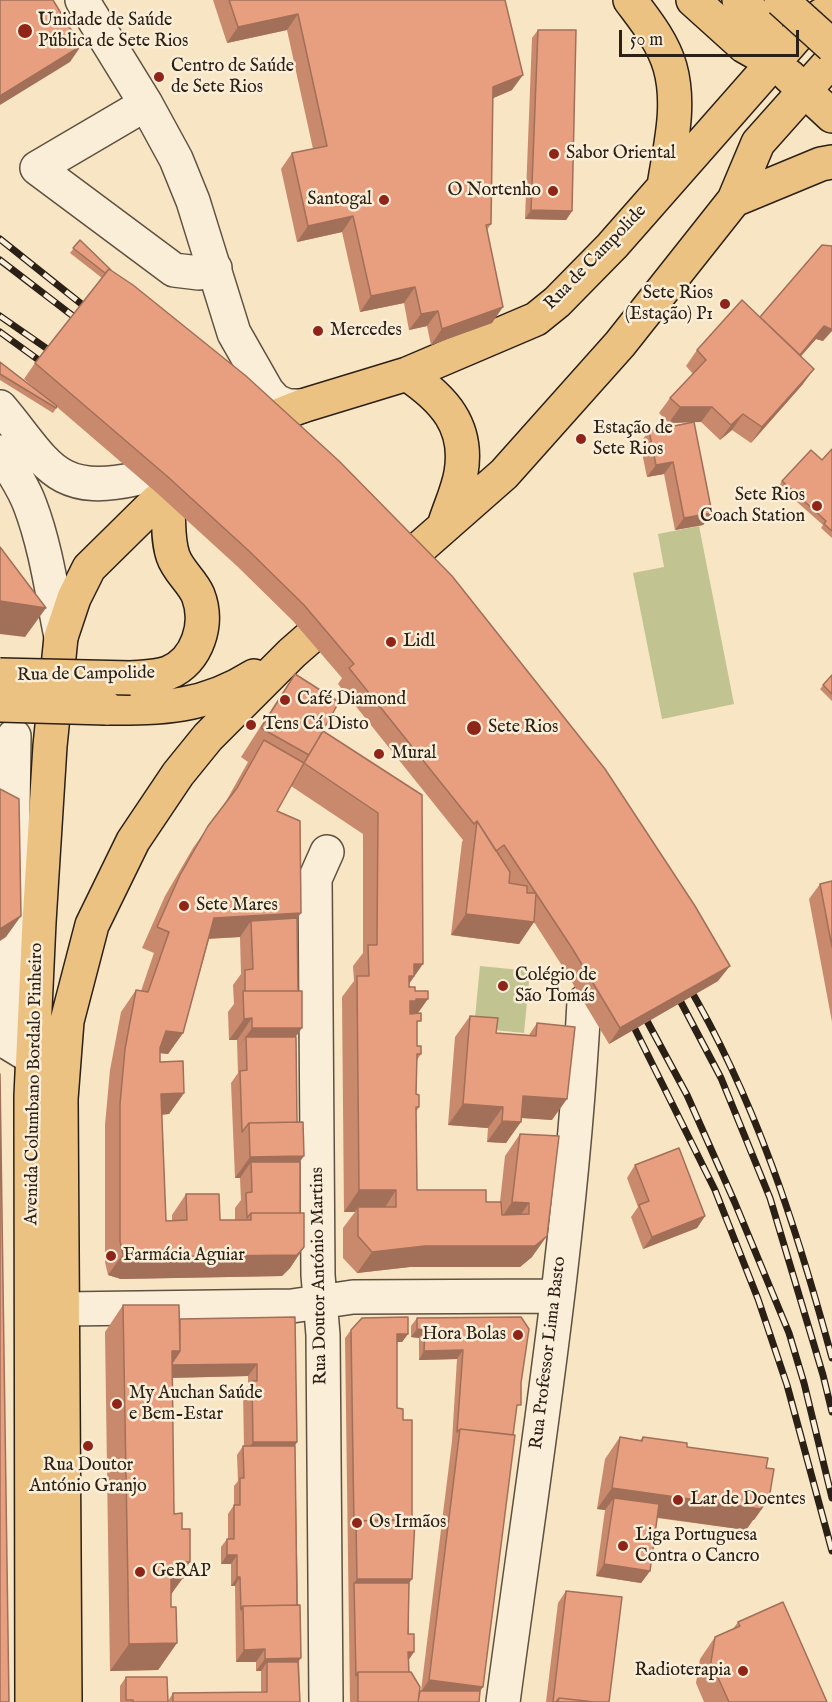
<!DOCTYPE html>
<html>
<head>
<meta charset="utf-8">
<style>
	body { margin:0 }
	#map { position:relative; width:832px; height:1702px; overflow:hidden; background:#f7e5c3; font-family:"IM FELL English",serif }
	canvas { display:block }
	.scale { position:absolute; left:619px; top:30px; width:180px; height:27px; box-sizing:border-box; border:3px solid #2b2016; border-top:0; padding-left:8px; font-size:18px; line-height:21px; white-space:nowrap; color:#2b2016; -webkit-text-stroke:4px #faeed8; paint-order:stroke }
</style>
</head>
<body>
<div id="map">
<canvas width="832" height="1702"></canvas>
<div class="scale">50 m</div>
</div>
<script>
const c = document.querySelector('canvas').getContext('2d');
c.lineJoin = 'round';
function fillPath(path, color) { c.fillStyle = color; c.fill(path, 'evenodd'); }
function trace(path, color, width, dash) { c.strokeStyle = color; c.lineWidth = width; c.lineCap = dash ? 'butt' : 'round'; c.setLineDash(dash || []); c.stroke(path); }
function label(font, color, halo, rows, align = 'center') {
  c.font = font + ' "IM FELL English",serif'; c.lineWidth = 5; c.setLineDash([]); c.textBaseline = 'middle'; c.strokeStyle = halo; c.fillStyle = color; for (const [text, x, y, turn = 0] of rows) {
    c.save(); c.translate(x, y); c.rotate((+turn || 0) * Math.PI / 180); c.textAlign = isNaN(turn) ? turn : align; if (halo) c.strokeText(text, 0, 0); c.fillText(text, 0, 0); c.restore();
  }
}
const green = new Path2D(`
	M699,526l35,178 -72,15 -29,-146 31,-6 -6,-33z
	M480,966l50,5 -6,62 -50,-5z`);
const minor = new Path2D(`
	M82,0l64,104 30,55 17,42 41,132 33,58 9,10 12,5h14
	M146,104l-109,64 137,102 25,3 16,-5
	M0,407c46,54 54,90 135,72
	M0,452c11,17 23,34 30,53 16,42 22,88 31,132
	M14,736l-4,308 23,14
	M63,1309l229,-3 61,-9 204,-1
	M326,1702l-3,-367 -5,-60 -3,-396 12,-27
	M503,1702c31,-233 69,-465 81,-700`);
const major = new Path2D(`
	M630,0c15,20 33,42 40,67 11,39 0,80 -6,119
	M739,0l26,24 9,39
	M789,76l43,40
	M734,200l87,-36 11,-2
	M407,374c37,25 62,52 54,99 -3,18 -12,36 -17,53
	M269,419l33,-13 105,-32 129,-55 21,-17 55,-56 190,-216 20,-15 10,-3
	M413,554l91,-80 116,-130 114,-144 24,-57 74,-83
	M131,678c12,-1 26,-1 37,-5 30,-12 41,-50 30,-78 -6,-14 -20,-24 -25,-39 -5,-14 -4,-30 -5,-46
	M106,708c58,0 97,0 148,-32
	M32,1702l-1,-606 8,-174 11,-176 11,-109 13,-39 15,-30 68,-67
	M65,1702l-4,-603 6,-78 25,-96 41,-84 45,-67 30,-37 84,-84 16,-14`);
const highway = new Path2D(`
	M693,0l51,46 30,17`);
const rail = new Path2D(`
	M0,239l94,75
	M0,260l86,66
	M0,316l59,41
	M0,332l51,37
	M686,982c69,116 111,247 146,376
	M674,989l47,89 49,120 53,177 9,37
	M640,1008l47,87 48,108 54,130 15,50 28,115
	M628,1015l87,175 43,109 29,86 45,166`);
const majorBridge = new Path2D(`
	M0,675l131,3
	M0,705l106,3`);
const highwayBridge = new Path2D(`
	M781,0l51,46`);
const wall = new Path2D(`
	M213,0h292l7,90 -19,8 -2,126 -4,6 5,93 -61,22 -4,-19 -18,4 -5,-27 -44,9 -18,-80 -45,10 -16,-73 11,-16 21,-4 -26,-119 -60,13z
	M538,30l34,181 -6,9 -41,-1 7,-181z
	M80,240l638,741 -109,63 -48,-80 -27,-42 -15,22 -68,-9 11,-93 1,-2 -125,-156 4,-6 -49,-57 -55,-54 -81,-74 -100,-86 -4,6 -53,-33v-18l40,31 -16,-14 11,-16 67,-85 -32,-25z
	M822,245l1,96 -7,-2 -15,17 2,28 -52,59 -19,-13 -12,10 -19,-18h-7l18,91 -9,12 -28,5 -11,-56 -17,3 -7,-34 9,-12 42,-9 -22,1 -10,-10 11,-15 23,-24 -7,-8 11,-16 63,-33z
	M832,449v89l-11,-10 2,-3 -44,-39 3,-5 40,-21z
	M295,674l28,57 99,64 -13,190 8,29v32l4,8 -4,6 -1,34 3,13 -3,5 1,78 69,12h14l5,-46 15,-22 39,2 -27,121 -12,10h-110l-53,6 -14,-15v-30l12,-16h-11l-2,-215 12,-16 -1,-15 10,-13v-119l-72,-48 -14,25 20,107 -1,119 1,85 3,40v51l4,34 -14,21 -8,8 -161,3 -13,-4 -3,-13v-137l5,-55 11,-58 15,-22 5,1 13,-38 -12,-5 23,-52 28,-48 32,-45 23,-41 -7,-5 34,-53zM240,937l1,37 -8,11 1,19 -6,8 1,28h8l1,33 -7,10 4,95h5l1,22 -6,8v12h-15l-34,-26 -14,21v5l-6,1 -4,-106 7,-1 15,-21 -24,-31v-9l8,1 15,-21 26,-94z
	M832,675v26l-12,-12z
	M832,881v141l-23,-123 11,-15z
	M470,1016l26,17 33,2 8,-12 15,97 -31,-2 -15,25 -19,-1 1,-14 -40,-3 7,-88z
	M635,1165l70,51 -8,12 -54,21 -12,-32 7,-10 -11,-29z
	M123,1305l57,14 115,-2 2,125 -2,4 5,256h-180v-16l6,-9 42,24 5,-8 88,-1v-21h-5v-9h-20l-1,-76h-4v-22h-10v-17l6,-8h1v-25l6,-9v-19l4,-5 -1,-26 6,-9h1l-1,-53 5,-7v-10l-76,2 2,136 9,59 -12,22v12l6,36 -19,27 -48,1 -5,-339z
	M521,1317l-5,95 -37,290h-129l-5,-364 6,-8 57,4 -6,8h-5v66l6,12 6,163v89l11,19h1l31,-250 5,-82 -38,1v-22l-8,-1v-11l6,-8z
	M620,1437l20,3 3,-3 44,10 67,73h-1l-7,10 -89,-12 -7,53 -9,12 -45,-7 9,-66 -8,-1 8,-50z
	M566,1591l43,111h-63l12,-99z
	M738,1622l89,80h-123l-8,-19 4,-24 15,-22 18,-8z`);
const shadedWall = new Path2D(`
	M298,14l-11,16 -60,13 11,-16z
	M81,46l-11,16 -70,43v-9z
	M523,75l-11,15 -30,13 11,-16z
	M531,210l41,1 -6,9 -41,-1z
	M353,216l-11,16 -45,10 11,-16z
	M415,287l-11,16 -44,9 11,-16z
	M503,307l-11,16 -61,22 11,-16z
	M438,311l-11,15 -18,4 12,-16z
	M824,326l8,2v3l-9,10 -7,-2 -28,32 9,-12z
	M814,369l-11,15 -52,59 11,-16z
	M680,407h32l-11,15 -32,1z
	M743,414l-11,16 -12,10 11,-15z
	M673,462l-9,12 -17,3 9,-12z
	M712,513l-9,12 -28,5 9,-12z
	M0,601l46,7 -21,29 -25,-3z
	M301,913l-15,21 -35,-13 -11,16 -41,2 15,-21z
	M466,914l68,8 -15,22 -68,-9z
	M21,916l-15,21 -6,4v-12z
	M414,964h9l-23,33z
	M730,966l-12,15 -109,63 11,-16z
	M416,999h12l-15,21h-10l7,-19z
	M252,1018l-15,22h-8l15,-21z
	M252,1028h50l-15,21 -41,-12 -9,12z
	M166,1031l17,2 -15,21 -17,-2z
	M184,1093l-15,21 -22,1 14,-21z
	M523,1096l44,3 -15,21 -44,-3z
	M463,1104l40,3 -15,21 -40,-3z
	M502,1121l19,1 -15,21 -19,-1z
	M304,1156l-15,21 -38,-15 -11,16h-5l15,-21z
	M359,1190h37l-14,22 -24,-5 -3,5h-11z
	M512,1202l17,1 -15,21 -16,-1z
	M705,1216l-8,12 -54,21 9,-12z
	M547,1236l-15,21 -12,10h-110l-53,6 15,-21 53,-6z
	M304,1247l-14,21 -8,8 -161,3 -13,-4 15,-21z
	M417,1329l8,1 -6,8 -8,-1z
	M397,1334h11l-6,8h-11z
	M463,1350l-6,9 -38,1 5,-9z
	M172,1351h8l-18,27z
	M257,1364l-9,12 -86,2 8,-13z
	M253,1442h44l-8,12 -45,1z
	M612,1488l151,9 6,2 -15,21h-1l-7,10 -134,-19 2,-13 -9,12 -8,-1z
	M227,1555h10l-6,9h-10z
	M182,1562h8l-11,16h4l-19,26h-12z
	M604,1564l46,7 -9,12 -45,-7z
	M237,1577h3l-5,9h-4z
	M357,1579h55l-9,13 -49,-9z
	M177,1643l-19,27 -48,1 19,-27z
	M265,1649l-9,13h-20l8,-12z
	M408,1652h6l-6,9z
	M301,1658l-9,12 -25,-8 -6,9h-5l9,-12z
	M429,1680l54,7 -9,13 -53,-8z`);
const building = new Path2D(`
	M0,0h53l28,46 -81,50z
	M229,0h276l18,75 -30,12 -2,137 -5,1 17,82 -61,22 -4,-18 -17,3 -6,-27 -44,9 -18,-80 -45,10 -16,-73 35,-7 -29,-132 -60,13z
	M538,30h38l-4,181 -41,-1z
	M80,240l31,30 -2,-1 -4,4 -32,-25z
	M822,245l10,1v82l-1,1 -7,-3 -24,29 -40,-38z
	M109,269l24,16 113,91 93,85 113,115 153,193 90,137 35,60 -110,62 -48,-80 -68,-103 -8,6 -19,-30 -3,3 -125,-156 5,-4 -50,-59 -55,-54 -81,-74 -133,-114z
	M742,300l72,69 -52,58 -19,-13 -12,11 -19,-18h-32l-10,-9 36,-38 -9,-10z
	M0,362l57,44 -1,2 -56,-34z
	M694,422l18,91 -28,5 -11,-56 -17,3 -7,-34z
	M832,449v82l-8,-7 2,-3 -44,-40 29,-31 11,10z
	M0,547l46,61 -46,-7z
	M295,674l44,28 -30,53 -48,-27z
	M832,675v19l-9,-9z
	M323,731l99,64 1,169h-9v12h-5v11h6v4h13v8h-12v2h-6v13l11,-1v8h-4v25h4v8h-4l-1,40 3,1v12h-3l1,83h69v12h15l1,13 27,-1v-11l-17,-1 8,-68 39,2 -12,100 -12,10h-110l-53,6 -14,-16v-29h38v-17h-37l-2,-214h12l-1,-31h9l1,-132 -74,-50 -27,48 23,10 1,92 -87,5 -31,115 -17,-2 -6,17v14l23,-1 1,32 -23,1 5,127 21,-1 -1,-26h33l1,26h31v-7h53v34l-7,8 -161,2 -13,-3 -3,-13v-137l5,-55 11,-59 12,2 21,-60 -12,-5 23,-52 28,-49 29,-38 27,-48 40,23z
	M0,789l19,10 2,117 -21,13z
	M477,821l33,51 -1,11 18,3v7h9l-2,29 -68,-8z
	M832,881v66l-12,-63z
	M297,918l1,73h-53v-21l8,-1 -2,-48z
	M243,991h59v37h-50v-10l-8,1z
	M470,1016l28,2 -2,15 40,3 1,-13 38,4 -8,72 -44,-3 -2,26 -19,-1 1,-14 -40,-3z
	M246,1037h50l1,85 -48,1 -7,9 -2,-61 7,-1z
	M0,1074l9,628h-9z
	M303,1122l1,34 -54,1 -1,-34z
	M679,1148l26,68 -53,21 -13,-32 10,-4 -14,-36z
	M251,1162h49v51h-49l-4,5 -1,-25 6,-1z
	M123,1305h56l1,46h-8l2,163 8,-1v16h8v33h-8l1,16h-12v29h5l1,36 -48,1z
	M295,1317l2,125h-44l-1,-61h5v-17l-85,1v-2l8,-12v-32z
	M408,1317v17h-11v74l6,1v11h9v100l-56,1 -2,4 -3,-195 11,-12z
	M521,1317l8,12 -8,54v22h-4l-4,30 -53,-6 -3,3 6,-82 -39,1 1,-21 -8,-1v-11z
	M460,1429l55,6 -32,252 -54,-7z
	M620,1437l22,4 1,-4 44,6v4l81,11 -2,10 8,1 -5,30 -6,-2 -2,12 -149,-21z
	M243,1446h52l2,159 -54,1 -2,4 -1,-33h-3v-22h-10v-16h7v-34h6v-27h4z
	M614,1498l45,6 -9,67 -46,-7z
	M415,1519l-3,60h-55l-1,-58z
	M354,1583h55l-1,51h6v18h-6l1,20h-51l-2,4z
	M566,1591l56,6 -13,105h-15l-35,-4 -3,4h-3z
	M783,1602l44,100h-98l-18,-40 4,-25 25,-11 -2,-4z
	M300,1605l1,53 -36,1v-10l-21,1 -1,-44z
	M267,1662h31l2,40h-127v-9l94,-1z
	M358,1672h53l9,15 -2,15h-60z
	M126,1677h41l1,25h-35v-2h-7z
	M420,1691h60l-1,11h-61z
	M559,1698l35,4h-36z`);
const markers = [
	[25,31,8,"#8f2418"],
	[159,77,6,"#8f2418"],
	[554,154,6,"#8f2418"],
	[553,191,6,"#8f2418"],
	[384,200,6,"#8f2418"],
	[725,304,6,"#8f2418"],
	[318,331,6,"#8f2418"],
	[581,439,6,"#8f2418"],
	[817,506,6,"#8f2418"],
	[391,642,6,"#8f2418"],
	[285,700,6,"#8f2418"],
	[251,725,6,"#8f2418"],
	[474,728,8,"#8f2418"],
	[379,754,6,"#8f2418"],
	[184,906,6,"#8f2418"],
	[503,986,6,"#8f2418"],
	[111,1256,6,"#8f2418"],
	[518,1335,6,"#8f2418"],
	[117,1404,6,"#8f2418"],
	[88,1446,6,"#8f2418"],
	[678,1500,6,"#8f2418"],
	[357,1523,6,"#8f2418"],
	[623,1546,6,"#8f2418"],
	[140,1572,6,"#8f2418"],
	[743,1671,6,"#8f2418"]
];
const poiNames = [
	["Unidade de Saúde",38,21],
	["Pública de Sete Rios",38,42],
	["Centro de Saúde",171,67],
	["de Sete Rios",171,88],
	["Sabor Oriental",566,154],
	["O Nortenho",541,191,"right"],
	["Santogal",372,200,"right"],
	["Sete Rios",713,294,"right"],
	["(Estação) P1",713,315,"right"],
	["Mercedes",330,331],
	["Estação de",593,429],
	["Sete Rios",593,450],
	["Sete Rios",805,496,"right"],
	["Coach Station",805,517,"right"],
	["Lidl",403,642],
	["Café Diamond",297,700],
	["Tens Cá Disto",263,725],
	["Sete Rios",488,728],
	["Mural",391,754],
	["Sete Mares",196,906],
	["Colégio de",515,976],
	["São Tomás",515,997],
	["Farmácia Aguiar",123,1256],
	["Hora Bolas",506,1335,"right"],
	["My Auchan Saúde",129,1394],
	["e Bem-Estar",129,1415],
	["Rua Doutor",88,1466,"center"],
	["António Granjo",88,1487,"center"],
	["Lar de Doentes",690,1500],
	["Os Irmãos",369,1523],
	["Liga Portuguesa",635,1536],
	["Contra o Cancro",635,1557],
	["GeRAP",152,1572],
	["Radioterapia",731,1671,"right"]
];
const streetNames = [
	["Rua de Campolide",596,258,-46],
	["Rua de Campolide",86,675,-1],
	["Avenida Columbano Bordalo Pinheiro",35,1084,-89],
	["Rua Doutor António Martins",320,1276,-91],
	["Rua Professor Lima Basto",549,1353,-83]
];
fillPath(green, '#c1c390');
trace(minor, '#5e5141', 36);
trace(major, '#2b2016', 36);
trace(highway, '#2b2016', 36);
trace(minor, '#faeed8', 33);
trace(major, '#ecc282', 33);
trace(highway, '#ecc282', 33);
trace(rail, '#2b2016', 7);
trace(rail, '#faeed8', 4.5, [14]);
trace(majorBridge, '#2b2016', 36, []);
trace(highwayBridge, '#2b2016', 36, []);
trace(majorBridge, '#ecc282', 33);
trace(highwayBridge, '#ecc282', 33);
fillPath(wall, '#c8896d');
fillPath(shadedWall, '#a26f59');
fillPath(building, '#e89f7f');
trace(building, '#a26f59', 1.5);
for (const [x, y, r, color] of markers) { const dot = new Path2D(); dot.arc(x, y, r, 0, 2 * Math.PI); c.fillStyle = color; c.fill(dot); trace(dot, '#faeed8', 2); }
label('18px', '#2b2016', '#faeed8', poiNames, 'left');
label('18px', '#2b2016', '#faeed8', streetNames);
</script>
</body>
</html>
